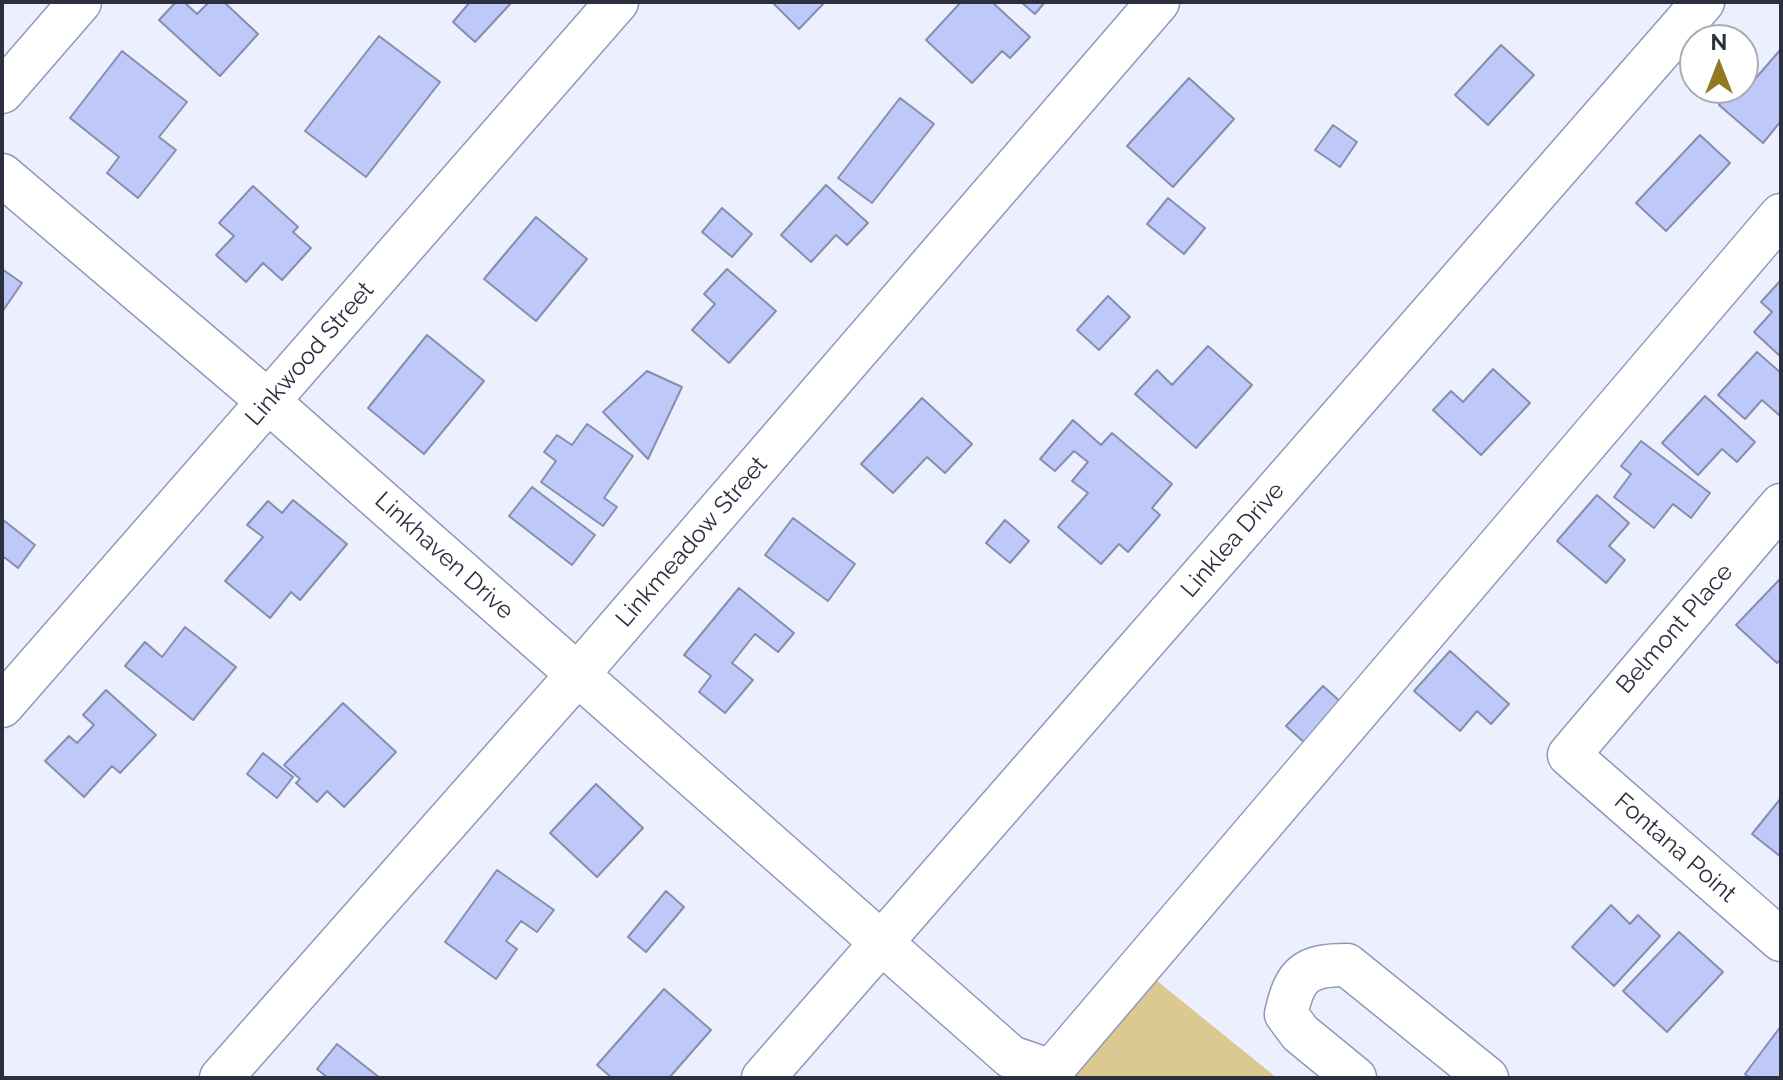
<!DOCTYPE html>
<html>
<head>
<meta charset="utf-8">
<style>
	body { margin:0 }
	#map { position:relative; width:1783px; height:1080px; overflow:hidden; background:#ecf0fe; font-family:Raleway,sans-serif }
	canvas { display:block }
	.frame { position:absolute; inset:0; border:4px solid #2c2f3d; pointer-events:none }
	.north { position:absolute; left:1679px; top:24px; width:80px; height:80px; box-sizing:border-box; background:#fff; border:2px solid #abacb1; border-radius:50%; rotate:0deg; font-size:22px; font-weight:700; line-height:32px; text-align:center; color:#2c2f3d }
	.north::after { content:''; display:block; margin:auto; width:28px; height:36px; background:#92781e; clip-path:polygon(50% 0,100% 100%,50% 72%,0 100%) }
</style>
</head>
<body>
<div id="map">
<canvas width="1783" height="1080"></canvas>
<div class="frame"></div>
<div class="north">N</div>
</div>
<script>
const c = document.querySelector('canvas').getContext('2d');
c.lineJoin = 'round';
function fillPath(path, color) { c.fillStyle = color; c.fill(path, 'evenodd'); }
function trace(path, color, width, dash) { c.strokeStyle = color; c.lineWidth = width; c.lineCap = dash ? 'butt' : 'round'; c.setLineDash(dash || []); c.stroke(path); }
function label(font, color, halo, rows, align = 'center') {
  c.font = font + ' Raleway,sans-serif'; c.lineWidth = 8; c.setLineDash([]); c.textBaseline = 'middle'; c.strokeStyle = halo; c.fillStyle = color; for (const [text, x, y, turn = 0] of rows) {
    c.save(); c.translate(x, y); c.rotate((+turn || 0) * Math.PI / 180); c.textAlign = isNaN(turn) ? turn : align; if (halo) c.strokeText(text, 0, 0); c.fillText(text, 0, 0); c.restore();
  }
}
const green = new Path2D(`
	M1130,959l147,119h-249z`);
const building = new Path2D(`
	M176,2h8l13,12 12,-12h15l34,32 -38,42 -61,-56z
	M470,2h42l-37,40 -22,-20z
	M772,2h53l-26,27z
	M961,2h31l38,35 -20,21 -8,-7 -30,32 -46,-43z
	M1021,2h24l-10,12z
	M379,36l61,46 -74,95 -61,-46z
	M1501,45l33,30 -46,50 -33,-30z
	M1781,49v72l-18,22 -44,-38 14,-17h10v-7l6,5z
	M122,51l65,51 -28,35 17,13 -38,48 -31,-25 12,-16 -49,-39z
	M1189,78l45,41 -61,68 -46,-41z
	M900,98l34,26 -62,79 -34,-25z
	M1333,125l24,17 -17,25 -25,-17z
	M1700,135l30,28 -64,68 -30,-28z
	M826,185l42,38 -21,22 -11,-10 -25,27 -30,-27z
	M253,186l45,41 -5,5 18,16 -29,32 -19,-17 -17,19 -30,-27 18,-19 -15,-13z
	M1168,198l37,30 -21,26 -37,-30z
	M722,208l30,26 -20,23 -30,-25z
	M536,217l51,42 -51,62 -52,-42z
	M2,269l20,14 -20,29z
	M727,269l49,42 -47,52 -37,-33 23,-26 -11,-10z
	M1781,280v77l-27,-25 18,-20 -11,-10z
	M1108,296l22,21 -31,33 -22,-20z
	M427,335l57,46 -60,73 -56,-46z
	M1208,346l44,39 -56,63 -61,-54 22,-24 15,15z
	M1757,352l24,21v40l-2,2 -17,-15 -17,19 -27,-24z
	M1493,369l37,34 -49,52 -48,-45 18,-19 12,11z
	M647,371l35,16 -34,72 -45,-47z
	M1705,396l50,46 -18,20 -15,-13 -24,26 -36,-32z
	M922,398l50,46 -27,29 -18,-16 -34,36 -32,-29z
	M1073,420l28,25 11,-12 60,51 -20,24 8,7 -32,37 -9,-8 -18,20 -43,-37 30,-34 -16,-12 16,-19 -14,-11 -19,20 -15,-12z
	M587,424l46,32 -29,42 13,9 -14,19 -62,-44 15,-21 -12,-9 13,-17 15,10z
	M1641,441l69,52 -19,25 -18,-14 -19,24 -40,-31 17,-23 -10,-8z
	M532,487l63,48 -23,30 -63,-49z
	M1597,495l32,28 -20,23 16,14 -19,23 -49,-42z
	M293,500l54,44 -47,56 -9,-8 -21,26 -45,-37 38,-44 -16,-12 21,-24 14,12z
	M793,518l62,46 -27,37 -63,-46z
	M2,519l33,26 -17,23 -14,-11 -2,3z
	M1005,520l24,21 -19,22 -24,-20z
	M1781,578v81l-4,4 -41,-38z
	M739,588l55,45 -16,19 -23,-18 -23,29 21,17 -28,33 -26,-21 12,-16 -27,-21z
	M185,627l51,40 -43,53 -68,-54 20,-24 17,15z
	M1450,651l59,53 -18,20 -14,-13 -17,20 -46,-40z
	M1323,686l20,18 -37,40 -20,-18z
	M106,690l50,45 -36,38 -8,-7 -28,31 -39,-36 24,-25 8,7 17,-18 -11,-10z
	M343,703l53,49 -52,55 -17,-16 -10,11 -21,-19 4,-4 -16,-14z
	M263,753l30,24 -16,21 -30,-24z
	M596,784l47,44 -46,49 -47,-44z
	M1781,798v59l-29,-23z
	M497,870l57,40 -17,22 -16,-11 -15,20 11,8 -21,30 -51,-37z
	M666,891l18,16 -38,45 -18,-15z
	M1611,905l19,19 8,-9 22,21 -46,50 -42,-39z
	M1679,932l44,40 -56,60 -44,-41z
	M664,989l47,41 -42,48h-57l-15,-13z
	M1781,1026v52h-31l-5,-4z
	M337,1044l43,34h-52l-11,-9z`);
const minor = new Path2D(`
	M2,92l78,-90
	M2,175l267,227 742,655 41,14
	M1781,505l-212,250 212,185
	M2,706l615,-704
	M221,1078l356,-403 581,-673
	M763,1078l940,-1076
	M1045,1078l736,-863
	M1355,1078l-55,-45 -14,-19c9,-40 19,-49 61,-49l140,113`);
const streetNames = [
	["Linkwood Street",310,354,-49],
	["Linklea Drive",1233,540,-49],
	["Linkmeadow Street",692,542,-49],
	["Linkhaven Drive",444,556,42],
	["Belmont Place",1675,629,-49],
	["Fontana Point",1675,848,41]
];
fillPath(green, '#dcc992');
fillPath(building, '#bec9f9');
trace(building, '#868eae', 2);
trace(minor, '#9098b9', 45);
trace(minor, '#fff', 42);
label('24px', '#2c2f3d', '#fff', streetNames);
</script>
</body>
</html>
